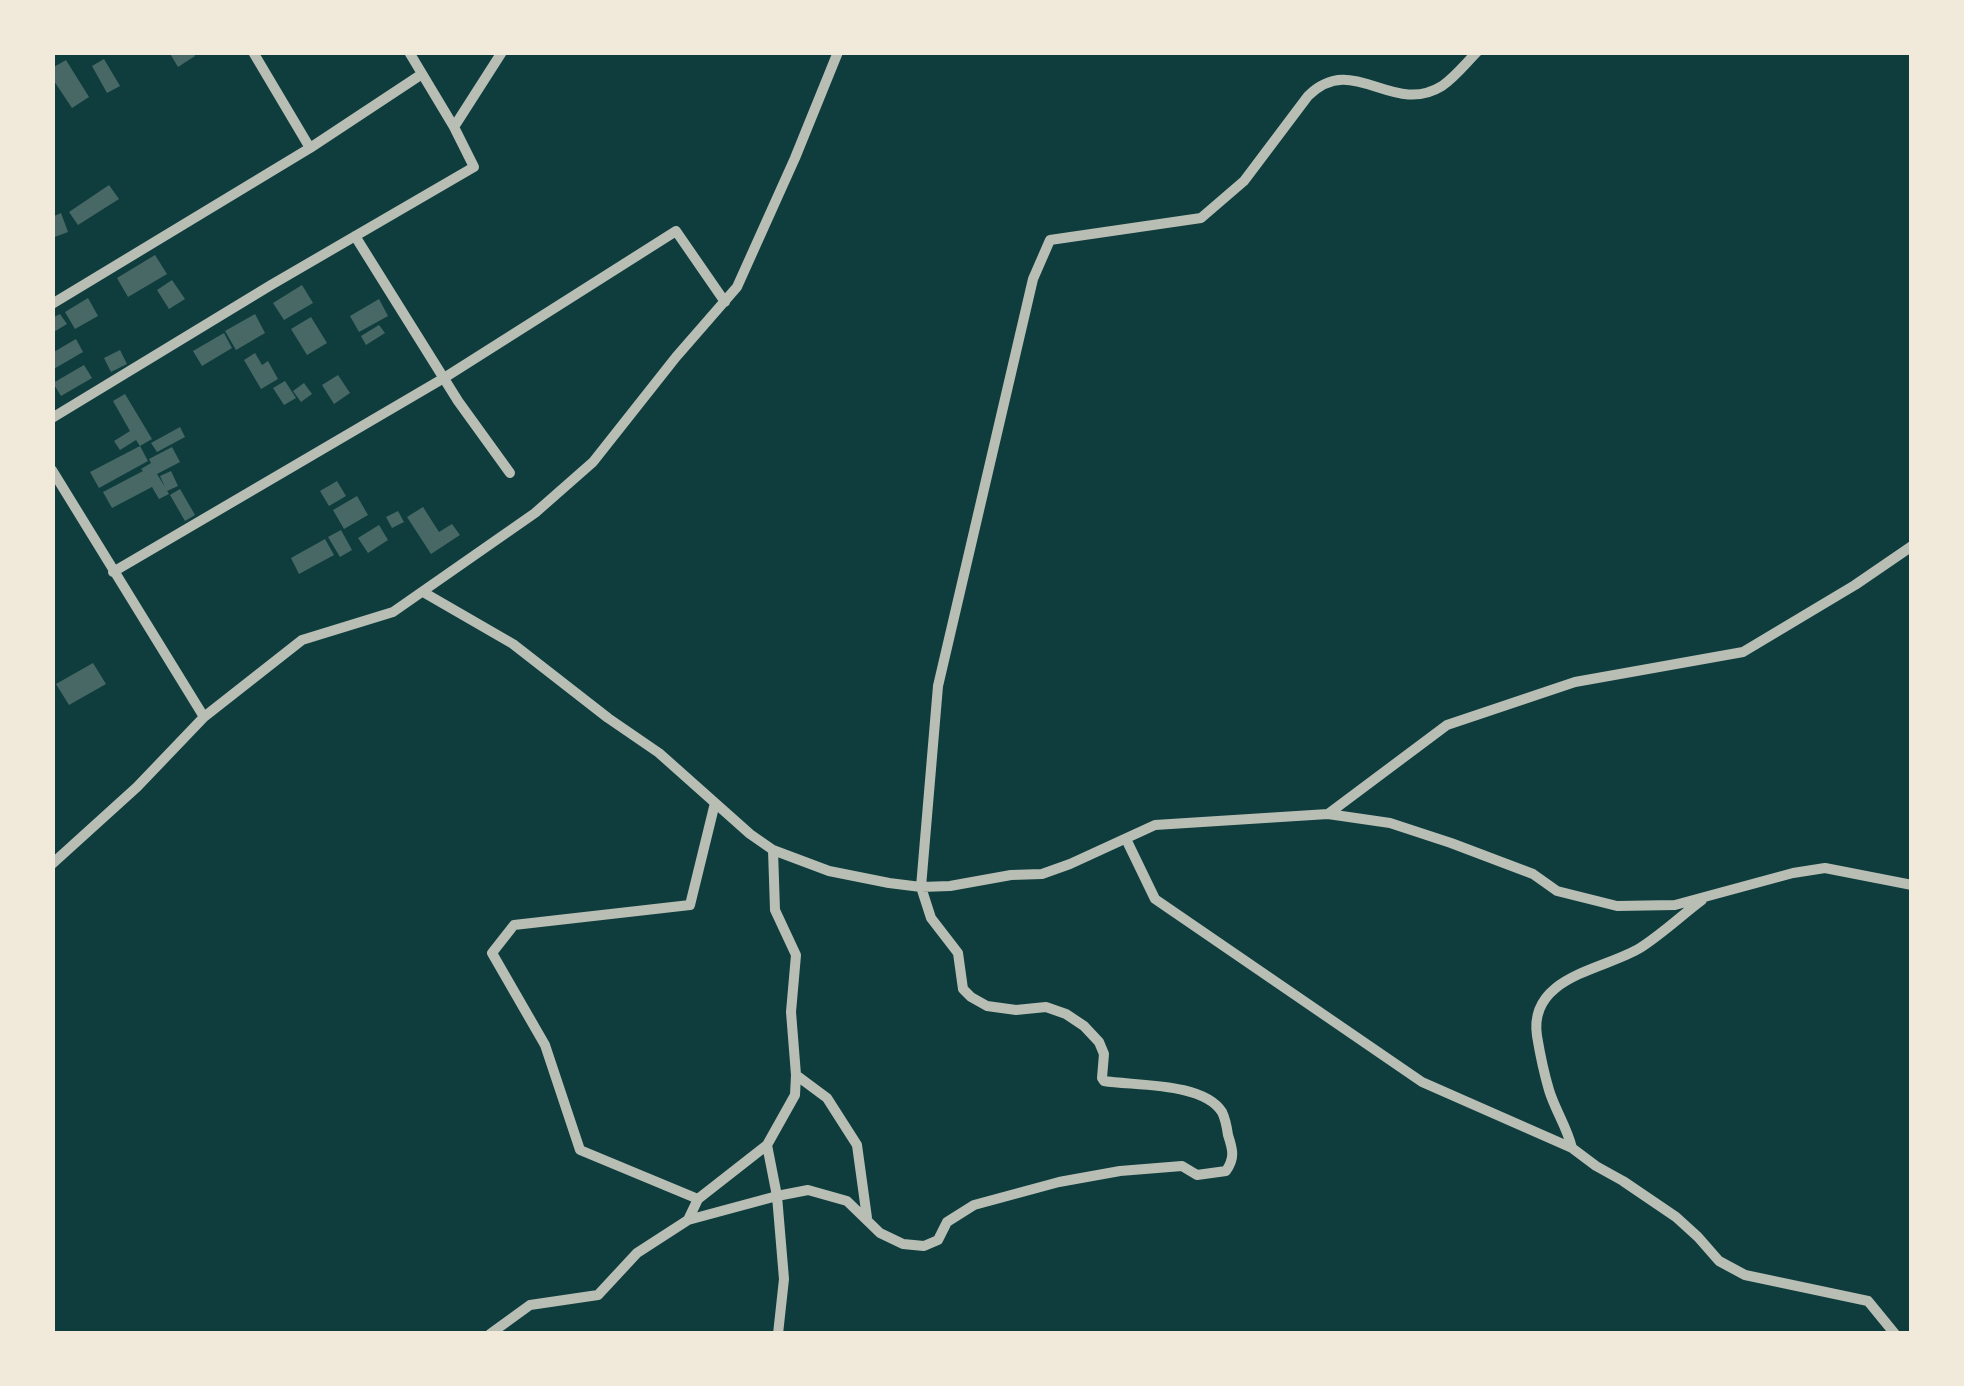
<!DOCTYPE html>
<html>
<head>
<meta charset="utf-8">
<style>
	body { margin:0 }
	#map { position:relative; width:1964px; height:1386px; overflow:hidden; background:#0f3d3e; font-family:Lato,sans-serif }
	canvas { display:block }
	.frame { position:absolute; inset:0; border:55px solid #f1e9da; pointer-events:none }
</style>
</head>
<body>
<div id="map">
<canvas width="1964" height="1386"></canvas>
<div class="frame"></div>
</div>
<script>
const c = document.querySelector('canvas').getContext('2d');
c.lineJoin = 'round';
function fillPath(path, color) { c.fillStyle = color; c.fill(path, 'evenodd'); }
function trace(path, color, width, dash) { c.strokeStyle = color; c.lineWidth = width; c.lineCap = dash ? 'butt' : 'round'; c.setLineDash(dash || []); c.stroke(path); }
const building = new Path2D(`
	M169,52h24l2,4 -17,11z
	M104,59l16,27 -13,7 -15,-27z
	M66,60l23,37 -17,11 -20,-30v-10z
	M109,185l10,14 -41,26 -9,-13z
	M61,213l7,19 -16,6v-21z
	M155,255l12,19 -39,23 -11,-19z
	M172,280l13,19 -16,10 -12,-19z
	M302,285l11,18 -29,17 -11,-17z
	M88,298l10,18 -23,13 -10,-17z
	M379,299l9,17 -29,16 -9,-16z
	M60,314l7,10 -15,9v-15z
	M255,314l10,19 -29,17 -11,-19z
	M311,317l16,26 -20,12 -16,-26z
	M379,325l6,8 -19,12 -5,-9z
	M224,333l8,15 -30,18 -9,-15z
	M76,339l7,13 -31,18v-17z
	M120,350l7,14 -16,8 -7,-14z
	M255,353l7,12 6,-4 10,18 -17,10 -17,-29z
	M84,365l8,13 -31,18 -8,-13z
	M338,375l12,18 -16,11 -12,-19z
	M285,381l11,17 -12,7 -11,-17z
	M304,383l8,11 -11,8 -8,-11z
	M125,394l27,45 -12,7 -4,-6 -16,10 -6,-9 16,-10 -17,-30z
	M180,427l5,10 -28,15 -6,-9z
	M140,446l8,15 -49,27 -9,-16z
	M172,447l8,15 -23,12 8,13 -5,-11 11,-5 7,15 -11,5 2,3 -10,5 -7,-12 -40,21 -9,-16 40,-21 -2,-2 10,-6 -2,-4z
	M337,481l9,15 -17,10 -9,-15z
	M180,489l15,26 -10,6 -15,-26z
	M357,496l11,19 -24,14 -11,-19z
	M423,507l16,25 13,-8 8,11 -29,19 -24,-37z
	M398,511l6,11 -12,6 -6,-11z
	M379,525l9,15 -20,13 -10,-15z
	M341,530l11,20 -12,7 -12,-20z
	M325,539l9,16 -35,19 -8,-16z
	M93,663l13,21 -37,21 -13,-21z`);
const minor = new Path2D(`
	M253,52l57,96
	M454,127l48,-75
	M355,236l103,165 52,72
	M52,304l258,-156 112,-74
	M52,418l219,-133 203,-118 -20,-40 -45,-75
	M52,470l152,247
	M113,572l331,-194 232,-147 49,71
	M423,592l90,52 95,74 51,35 91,81 23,16 56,21 60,12 32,4 29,-1 61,-11 31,-1 28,-10 85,-39 173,-11 62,9 61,20 82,31 24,17 60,15 58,-1 118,-32 32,-5 87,17
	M1328,814l119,-89 128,-43 168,-30 112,-67 57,-39
	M1126,839l29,60 267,183 150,66 24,18 27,15 53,36 22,20 21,24 26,14 123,26 27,33
	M773,850l2,60 21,45 -5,57 5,63 -1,20 -28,50 10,51 7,83 -6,55
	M52,864l85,-77 67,-70 98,-77 91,-28 142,-99 58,-51 83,-105 61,-70 58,-129 43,-106
	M796,1075l31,23 30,47 10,73
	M1572,1148c-5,-21 -17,-38 -23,-58 -5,-17 -9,-36 -12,-54 -9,-60 67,-66 103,-88 22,-14 42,-33 62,-48
	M698,1199l-118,-49 -35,-105 -53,-92 22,-28 176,-20 25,-102
	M688,1220l10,-21 69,-54
	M490,1334l40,-29 68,-10 39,-42 51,-33 89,-24 31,-6 39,11 33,32 23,11 21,2 14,-6 9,-18 27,-17 85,-23 61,-11 62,-5 15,9 29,-4c9,-13 7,-21 2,-36 -1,-7 -3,-17 -6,-23 -19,-30 -87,-26 -118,-31l-2,-3 2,-24 -5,-12 -15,-16 -18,-12 -20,-7 -30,3 -29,-4 -16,-9 -8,-8 -5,-36 -27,-35 -10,-31 17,-201 95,-407 17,-39 151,-22 43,-37 64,-85c45,-45 84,21 134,-10 13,-9 24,-23 35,-34`);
fillPath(building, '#486865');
trace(minor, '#b8beb3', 10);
</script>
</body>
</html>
